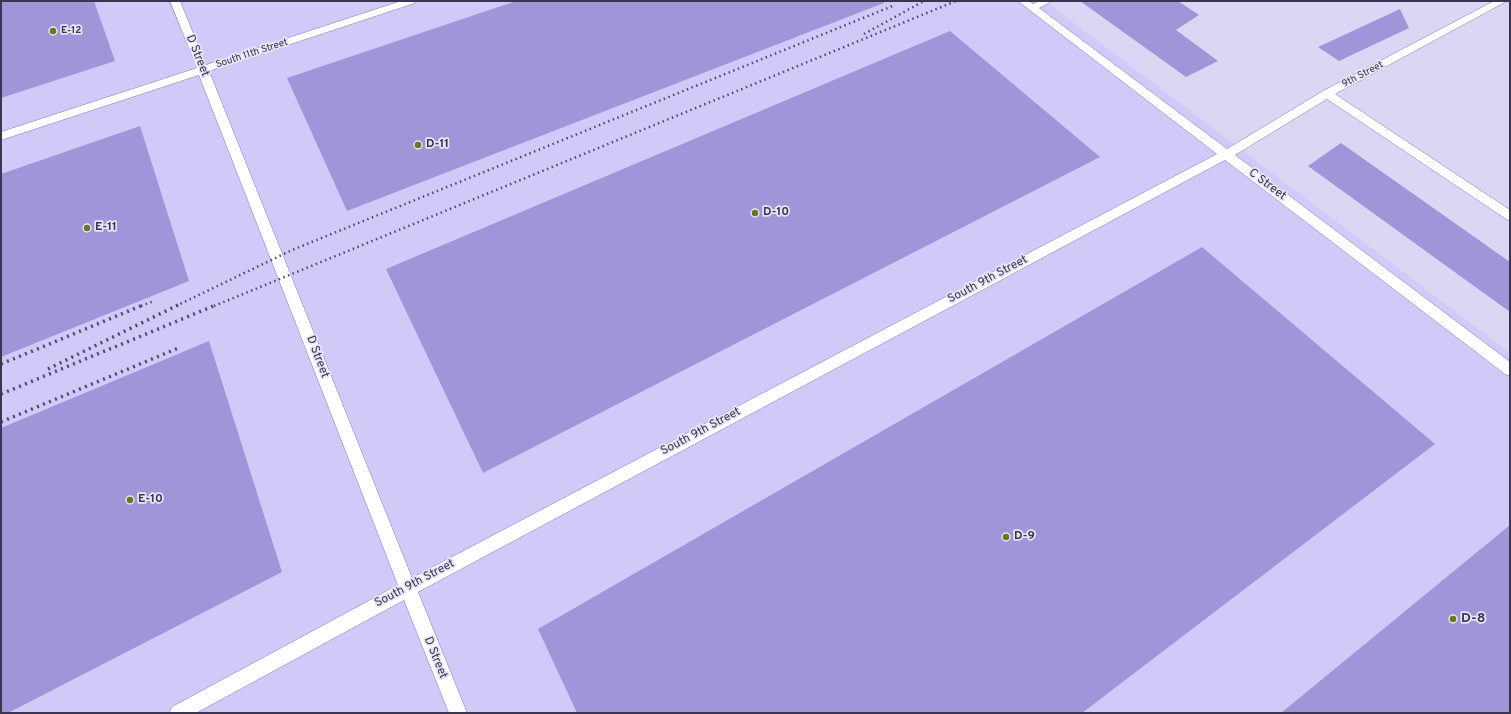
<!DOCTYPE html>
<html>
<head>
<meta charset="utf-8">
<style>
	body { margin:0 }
	#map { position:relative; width:1511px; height:714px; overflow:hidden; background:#dad6f3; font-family:Overpass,sans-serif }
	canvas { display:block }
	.frame { position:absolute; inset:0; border:2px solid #3a3551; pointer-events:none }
</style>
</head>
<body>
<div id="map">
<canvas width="1511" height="714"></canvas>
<div class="frame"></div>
</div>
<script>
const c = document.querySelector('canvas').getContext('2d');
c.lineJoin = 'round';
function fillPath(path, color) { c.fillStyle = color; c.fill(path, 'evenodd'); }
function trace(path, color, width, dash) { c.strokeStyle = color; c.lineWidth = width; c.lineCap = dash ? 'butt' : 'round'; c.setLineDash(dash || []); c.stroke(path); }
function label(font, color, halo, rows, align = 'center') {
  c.font = font + ' Overpass,sans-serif'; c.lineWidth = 3.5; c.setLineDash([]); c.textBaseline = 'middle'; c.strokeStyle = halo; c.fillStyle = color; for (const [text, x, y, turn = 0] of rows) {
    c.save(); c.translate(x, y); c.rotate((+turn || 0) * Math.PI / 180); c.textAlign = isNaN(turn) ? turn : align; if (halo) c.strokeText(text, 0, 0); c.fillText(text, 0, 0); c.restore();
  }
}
const built = new Path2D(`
	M1,1h1044l465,352v360h-1509z`);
const building = new Path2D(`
	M1,1h93l21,60 -114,37z
	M516,1h368v2l-537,208 -60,-133z
	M1080,1h98l21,14 -23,15 42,31 -32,16z
	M1400,9l9,19 -70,33 -21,-14z
	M950,31l150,126 -617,316 -97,-204z
	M140,126l49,155 -188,76v-183z
	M1341,143l169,119v50l-202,-146z
	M1202,247l233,197 -353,269h-505l-39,-84z
	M209,341l73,231 -274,141h-7v-285z
	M1510,525v188h-229z`);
const lane = new Path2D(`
	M170,1h10l26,64 195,-64h15l-1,2 -206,68 203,507 805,-424 -199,-153h11l4,3 6,-3h13l-13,7 188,141 96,-58 171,-90h13l-172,93 175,116v11l-4,-2 -179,-120 -92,56 275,207v14l-5,-2 -280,-214 -807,432 49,121h-18l-45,-113 -208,113h-27l3,-6 226,-122 -199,-510 -198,65v-8l196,-64z`);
const railFar1 = new Path2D(`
	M864,34l60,-33
	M141,306l13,-5
	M176,306l116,-56 603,-245
	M214,306l742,-305`);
const rail = new Path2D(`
	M1,364l142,-59
	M48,369l130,-64
	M1,394l215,-89
	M1,422l180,-75`);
const markers = [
	[53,31,4,"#70741a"],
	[418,145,4,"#70741a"],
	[755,213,4,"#70741a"],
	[87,228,4,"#70741a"],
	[130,500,4,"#70741a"],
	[1006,537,4,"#70741a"],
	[1453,619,4,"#70741a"]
];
const farPoinames = [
	["E-12",61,31]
];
const farStreetnames = [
	["South 11th Street",252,54,-18],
	["9th Street",1363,75,-28]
];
const streetNames = [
	["D Street",197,56,68],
	["C Street",1267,185,37],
	["South 9th Street",988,280,-28],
	["D Street",317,357,69],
	["South 9th Street",701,432,-28],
	["South 9th Street",415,584,-28],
	["D Street",435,658,68]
];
const poiNames = [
	["D-11",426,145],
	["D-10",763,213],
	["E-11",95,228],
	["E-10",138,500],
	["D-9",1014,537]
];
const nearPoinames = [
	["D-8",1461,619]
];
fillPath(built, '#d1caf9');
fillPath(building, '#a195da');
trace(lane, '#8377b9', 1);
fillPath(lane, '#fff');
trace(railFar1, '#4f4a66', 2.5, [1.5, 3.5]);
trace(rail, '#4f4a66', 3.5, [2, 4.5]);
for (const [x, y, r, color] of markers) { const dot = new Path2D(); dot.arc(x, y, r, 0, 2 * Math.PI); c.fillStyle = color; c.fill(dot); trace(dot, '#e7e5f4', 1.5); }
label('bold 10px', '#3a3551', '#e7e5f4', farPoinames, 'left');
label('10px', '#3a3551', '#e7e5f4', farStreetnames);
label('12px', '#3a3551', '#e7e5f4', streetNames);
label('bold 12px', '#3a3551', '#e7e5f4', poiNames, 'left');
label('bold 14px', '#3a3551', '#e7e5f4', nearPoinames, 'left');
</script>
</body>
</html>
